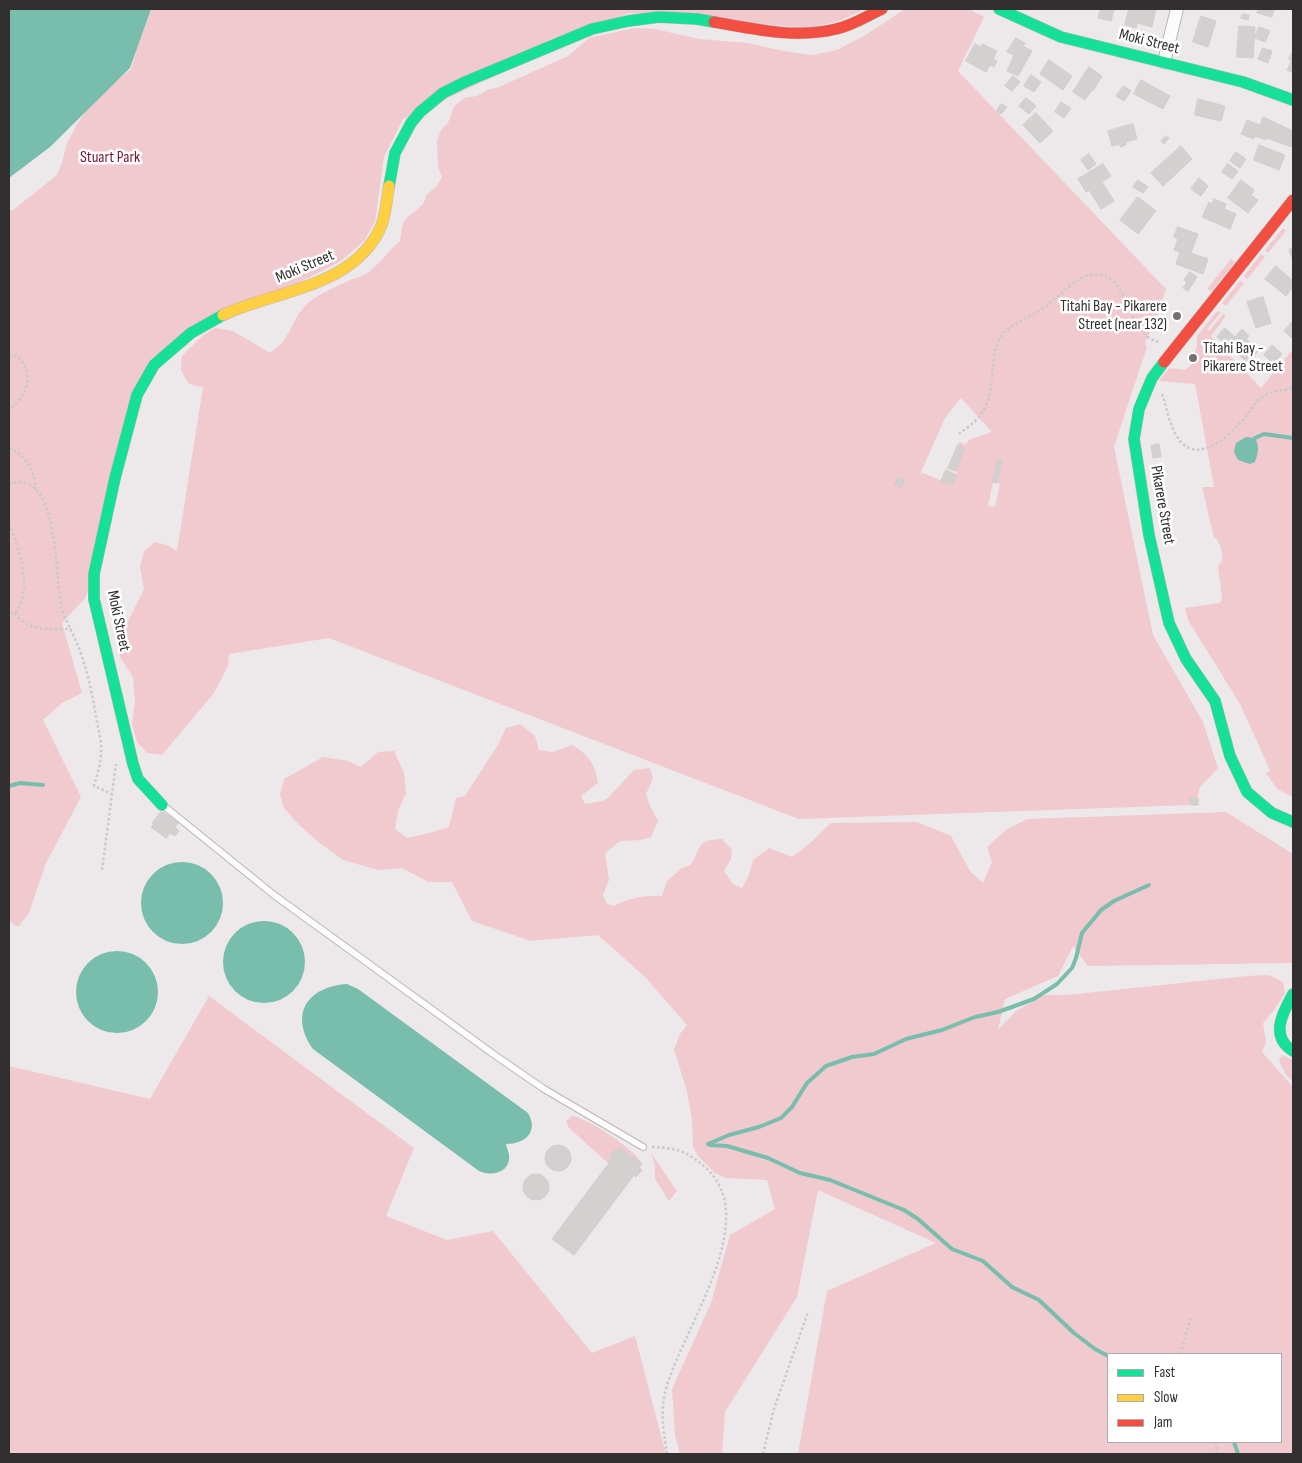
<!DOCTYPE html>
<html>
<head>
<meta charset="utf-8">
<style>
	body { margin:0 }
	#map { position:relative; width:1302px; height:1463px; overflow:hidden; background:#ede8e9; font-family:"Sofia Sans Condensed",sans-serif }
	canvas { display:block }
	.frame { position:absolute; inset:0; border:10px solid #312f2f; pointer-events:none }
	.legend { position:absolute; left:1107px; top:1353px; width:175px; height:90px; box-sizing:border-box; background:#fff; border:1px solid #adacac; margin:0; padding:6px 9px; list-style:none; font-size:15px; color:#312f2f }
	.legend li { display:flex; align-items:center; gap:10px; height:25px }
	.legend b { width:25px; border:1px solid #adacac }
</style>
</head>
<body>
<div id="map">
<canvas width="1302" height="1463"></canvas>
<div class="frame"></div>
<ul class="legend">
<li><b style="height:6px;background:#16e098"></b>Fast</li>
<li><b style="height:6px;background:#ffcf43"></b>Slow</li>
<li><b style="height:6px;background:#f24e42"></b>Jam</li>
</ul>
</div>
<script>
const c = document.querySelector('canvas').getContext('2d');
c.lineJoin = 'round';
function fillPath(path, color) { c.fillStyle = color; c.fill(path, 'evenodd'); }
function trace(path, color, width, dash) { c.strokeStyle = color; c.lineWidth = width; c.lineCap = dash ? 'butt' : 'round'; c.setLineDash(dash || []); c.stroke(path); }
function label(font, color, halo, rows, align = 'center') {
  c.font = font + ' "Sofia Sans Condensed",sans-serif'; c.lineWidth = 5; c.setLineDash([]); c.textBaseline = 'middle'; c.strokeStyle = halo; c.fillStyle = color; for (const [text, x, y, turn = 0] of rows) {
    c.save(); c.translate(x, y); c.rotate((+turn || 0) * Math.PI / 180); c.textAlign = isNaN(turn) ? turn : align; if (halo) c.strokeText(text, 0, 0); c.fillText(text, 0, 0); c.restore();
  }
}
const green = new Path2D(`
	M133,9h732l-26,12 -30,7 -180,-15 -226,106 -19,38 -9,65 -11,19 -23,20 -191,99 -64,237 -24,26 20,70 -20,10 -19,17 38,77 -35,66 -17,50 -11,14 -9,-6v-710l4,-1 44,-35 5,-12 5,-20 9,-17 16,-24 39,-33 5,-17z
	M905,9h64l15,8 -26,54 208,218 -11,34 -10,19 2,5 -33,100 39,188 50,87 15,46 -18,19 -3,11h-6v7l-392,14 -470,-181 -100,16 -1,12 -14,27 -52,62 -15,-2 -10,-11 -5,-18 3,-23 -2,-24 -13,-20 -2,-8 10,-28 16,-32 -4,-23 4,-15 11,-9 12,3 10,6 26,-164 -8,-1 -7,-3 -7,-13 1,-14 19,-19 14,-9 18,3 37,22c22,-14 20,-33 37,-49 12,-11 31,-18 45,-25 21,-3 32,-25 48,-38 1,-7 1,-16 6,-22 8,-9 19,-11 20,-24l10,-8 6,-10 -4,-10 -1,-26 4,-11 7,-7 6,-17 10,-8 13,-2 10,-6 12,-3 69,-31 21,-18 46,-10 20,1 44,10 49,4 35,8 29,4 25,-5 27,-14zM961,398l31,34 -23,8 -4,5 -5,-3 -2,3 7,3 -10,23 3,2 -6,12 -29,-12 -2,3v-4l24,-54zM998,459l4,1 -5,23 3,1 -5,23 -7,-1z
	M1283,228l3,3 -18,22 -3,-3z
	M1261,254l4,3 -18,22 -3,-3z
	M1231,259l4,3 -23,29 -5,-2z
	M1240,281l4,2 -18,23 -4,-3z
	M1217,311l4,1 -14,17 2,2 14,-17 3,2 -15,20 50,52 32,-39v448l-16,-8 -11,-16 4,-2 -1,-3 -29,-64 -52,-84 -3,-12 35,-5 2,-5 -4,-33 3,-2c3,-9 0,-17 -5,-25h-2l-12,-51h12l-19,-103 -36,-3 10,-13 16,2 9,-7 3,-5 -3,-2 3,-10v-10z
	M520,724l15,12 4,14 13,2 20,-7c17,10 23,19 26,38l-17,13 4,8 17,-3 6,-3 26,-28 16,-2 3,10 -7,16 4,12 8,15 -7,16 -10,3 -21,1 -15,12 4,27 -6,15 3,8 8,3c14,-8 32,-11 48,-10l5,-15 15,-13 9,-3c11,-19 5,-25 31,-26l10,11 -1,9 -7,12 9,13 9,4 7,-13 4,-15 16,-12 23,9 17,-13 22,-21 86,-1 34,14 19,35 13,12 9,-21 -5,-15 19,-17 21,-11 199,-7 67,42v109l-205,3 -15,-20 -15,30 -53,23 -7,31 18,-19 29,-16h22l180,-19 22,-1 14,7 2,11 -11,17 -11,13 3,20 -4,9 31,35v367h-495l29,-163 109,-48 -118,-53 -21,107 -72,115 -3,42h-42l-5,-19 -3,-46 39,-86 19,-68 45,-26 -8,-29 -41,-2 -11,-5 -17,-17 -5,-10 -1,-25 -5,-30 -13,-41 6,-16 7,-9 -42,-48 -47,-42 -67,6 -59,-20 -20,-39h-24l-26,-14 -24,2 -35,-10 -22,-16 -22,-19 -15,-17 -4,-13 4,-16 39,-22 25,4 13,6 17,-15 16,-1 10,22 2,20 -8,18 -3,18 12,9 23,-5 19,-6 7,-29 9,-2 33,-51 8,-17zM1108,1354h173v88h-173z
	M209,996l205,152 -28,68 61,24 46,-9 99,122 43,-17 31,118h-657v-388l141,33z
	M1282,1055l11,5v22l-7,-7 -7,-14z
	M572,1116c15,2 65,34 70,48l-22,-16 -2,3 -2,-1 -6,7 2,2 -3,5 -40,-36 -3,-7z
	M651,1153l26,38 -8,10 -14,-22v-14z`);
const water = new Path2D(`
	M9,9h142l-21,59 -80,79 -41,31z
	M1246,437l9,1c5,9 3,15 0,24l-5,2 -12,-4 -4,-8 2,-9z
	M141 903a41 41 0 1 1 82 0a41 41 0 1 1-82 0Z
	M223 962a41 41 0 1 1 82 0a41 41 0 1 1-82 0Z
	M76 992a41 41 0 1 1 82 0a41 41 0 1 1-82 0Z
	M347,984l11,5 170,124c11,19 -3,31 -22,31 1,5 4,10 3,16 -2,14 -20,16 -30,11l-166,-122c-24,-35 -6,-62 34,-65z`);
const stream = new Path2D(`
	M1255,438l9,-4 29,4
	M9,786l11,-3 23,2
	M708,1144l21,-9 30,-8 22,-9 11,-11 15,-24 19,-17 26,-9 22,-3 32,-15 36,-9 33,-13 23,-5 36,-13 23,-15 15,-16 4,-10 6,-25 19,-23 13,-9 35,-16
	M710,1145l17,1 41,12 32,15 30,7 74,30 14,9 34,30 31,12 29,26 27,13 35,33 21,16 13,7
	M1234,1442l4,12`);
const building = new Path2D(`
	M1101,9h13l-3,12 -13,-3z
	M1129,9h27l-4,18 -15,-4 -1,5 -11,-3z
	M1259,9h15l-2,8 -15,-4z
	M1243,14l6,1 -1,5 -7,-2z
	M1201,16l15,5 -8,26 -15,-5z
	M1239,26l16,1 -2,31 -16,-1z
	M1259,27l11,4 -5,11 -10,-4z
	M1016,38l9,5 -2,3 9,5 -14,25 -11,-5 7,-16 -7,-3z
	M975,44l6,3 1,-3 15,7 -4,8 4,2 -3,6 -4,-2 -4,7 -20,-11z
	M1263,48l9,3 -4,12 -10,-4z
	M1293,51v22l-6,-3 5,-10 -3,-1z
	M1049,60l23,16 -9,14 -23,-16z
	M1089,67l13,9 -9,15 -1,-1 -7,10 -12,-8z
	M1031,75l10,7 -7,10 -10,-6z
	M1013,76l7,6 -8,9 -7,-5z
	M1141,80l29,16 -7,13 -29,-15z
	M1124,86l7,5 -7,10 -8,-5z
	M1026,98l10,8 -7,8 -10,-8z
	M1198,99l27,7 -4,15 -26,-6z
	M1061,102l10,6 -7,10 -9,-6z
	M1001,104l6,3 -6,7 -4,-3z
	M1036,113l17,18 -13,12 -17,-18z
	M1263,117l30,14v10l-2,6 -24,-9 -1,2 -11,-4 -1,3 -13,-5 6,-14 13,5z
	M1133,124l4,15 -11,3v3l-6,2v-3l-8,2 -4,-15z
	M1166,136l3,2 -5,6 -3,-3z
	M1259,145l26,10 -6,15 -25,-10z
	M1181,146l11,13 -29,27 -12,-13z
	M1236,152l10,7 -6,9 -10,-7z
	M1089,154l7,10 -8,6 -7,-10z
	M1103,164l8,12 -9,6 12,19 -13,8 -12,-19 -3,2 -8,-13z
	M1228,164l10,7 -6,8 -10,-7z
	M1199,178l9,8 -7,10 -10,-7z
	M1138,180l10,7 -5,6 -10,-6z
	M1241,180l13,10 -3,5 7,5 -10,13 -20,-15z
	M1138,197l18,14 -18,23 -18,-14z
	M1214,199l12,5 -2,5 12,5 -6,15 -28,-12 7,-15 3,2z
	M1178,227l20,7 -7,19 17,6 -5,15 -27,-10 4,-12 -6,-2 4,-11 -4,-2z
	M1293,248v12l-4,-10z
	M1276,266l17,15v6l-7,9 -21,-17z
	M1190,272l7,5 -9,14 -5,-3 4,-6 -3,-2z
	M1263,297l8,26 -15,5 -9,-26z
	M1293,321v18l-9,-8z
	M1225,328l10,9 7,-8 7,7 -3,3 13,11 -11,13 -31,-26z
	M1272,345l10,9 -8,10 -10,-9z
	M1159,444l2,13 -8,1 -2,-12z
	M958,445l7,3 -10,23 -7,-3z
	M998,459l4,1 -5,23 -4,-1z
	M946,470l11,5 -5,10 -11,-4z
	M898,478l6,2 -3,8 -6,-3z
	M1191,798h7v7h-7z
	M163,812l15,11 -3,4 4,4 -4,5 -5,-3 -4,5 -15,-11 3,-3 -2,-1 8,-10z
	M545 1158a13 13 0 1 1 26 0a13 13 0 1 1-26 0Z
	M620,1148l22,16 -3,4 3,2 -6,7 -2,-2 -60,80 -22,-16 60,-80 -2,-2 6,-8 2,2z
	M523 1187a13 13 0 1 1 26 0a13 13 0 1 1-26 0Z`);
const path = new Path2D(`
	M9,354c17,3 23,23 15,38 -3,7 -10,13 -15,19
	M1162,394c5,14 7,31 16,44 18,27 48,1 63,-16 8,-9 13,-20 23,-26 8,-6 20,-5 29,-8
	M959,434c6,-5 15,-11 20,-17 18,-22 9,-52 20,-77 8,-16 29,-21 43,-31 14,-9 26,-25 42,-32 6,-3 12,-3 18,-2 28,7 25,60 57,67
	M9,448c17,7 26,23 27,42
	M9,484c52,-18 45,97 53,125 4,13 12,26 17,39 9,24 14,49 18,74 2,10 5,20 4,30 0,12 -4,23 -7,34l18,8
	M9,524c10,22 25,68 6,89h-6
	M15,613c11,19 38,16 56,16
	M102,870l14,-106
	M652,1147c25,1 35,4 54,21 60,54 -32,171 -42,230 -3,18 0,38 3,56
	M1180,1354l11,-36
	M1215,1442l3,12
	M763,1454l11,-45 34,-97`);
const lane = new Path2D(`
	M164,806l110,89 222,161 48,33 99,58`);
const street = new Path2D(`
	M1164,62l13,-53`);
const fast = new Path2D(`
	M999,9l62,28 182,45 50,18
	M389,186l6,-33 16,-30 9,-11 23,-19 22,-11 127,-53 36,-8 31,-4 38,2 17,3
	M1164,362l-12,16 -13,31 -5,30 15,96 20,88 17,36 29,42 15,55 17,36 25,21 21,9
	M162,805l-24,-26 -5,-15 -39,-165v-25l21,-96 22,-83 17,-30 37,-32 32,-18
	M1293,994c-10,18 -24,42 0,57`);
const slow = new Path2D(`
	M223,315c54,-25 134,-28 159,-91 4,-12 5,-26 7,-38`);
const jam = new Path2D(`
	M714,22c41,7 81,17 122,7 16,-3 31,-13 46,-20
	M1164,362l129,-162`);
const markers = [
	[1177,316,5,"#737070"],
	[1193,358,5,"#737070"]
];
const streetNames = [
	["Moki Street",1149,42,14],
	["Moki Street",305,267,-23],
	["Pikarere Street",1162,505,80],
	["Moki Street",118,621,78]
];
const parkNames = [
	["Stuart Park",110,158]
];
const poiNames = [
	["Titahi Bay - Pikarere",1167,307],
	["Street (near 132)",1167,325],
	["Titahi Bay -",1203,349,"left"],
	["Pikarere Street",1203,367,"left"]
];
fillPath(green, '#f1cad0');
fillPath(water, '#79bdad');
trace(stream, '#79bdad', 4);
fillPath(building, '#d3d0d0');
trace(building, '#d0cccd', 1);
trace(lane, '#bab6b7', 8);
trace(street, '#bab6b7', 14);
trace(fast, '#bab6b7', 12);
trace(slow, '#bab6b7', 12);
trace(jam, '#bab6b7', 12);
trace(path, '#cac9c9', 2.5, [2.5, 2.5]);
trace(lane, '#fcfcfc', 6);
trace(street, '#fcfcfc', 12);
trace(fast, '#16e098', 11);
trace(slow, '#ffcf43', 11);
trace(jam, '#f24e42', 11);
for (const [x, y, r, color] of markers) { const dot = new Path2D(); dot.arc(x, y, r, 0, 2 * Math.PI); c.fillStyle = color; c.fill(dot); trace(dot, '#fff', 2); }
label('16px', '#312f2f', '#fff', streetNames);
label('16px', '#751532', '#fff', parkNames);
label('16px', '#312f2f', '#fff', poiNames, 'right');
</script>
</body>
</html>
